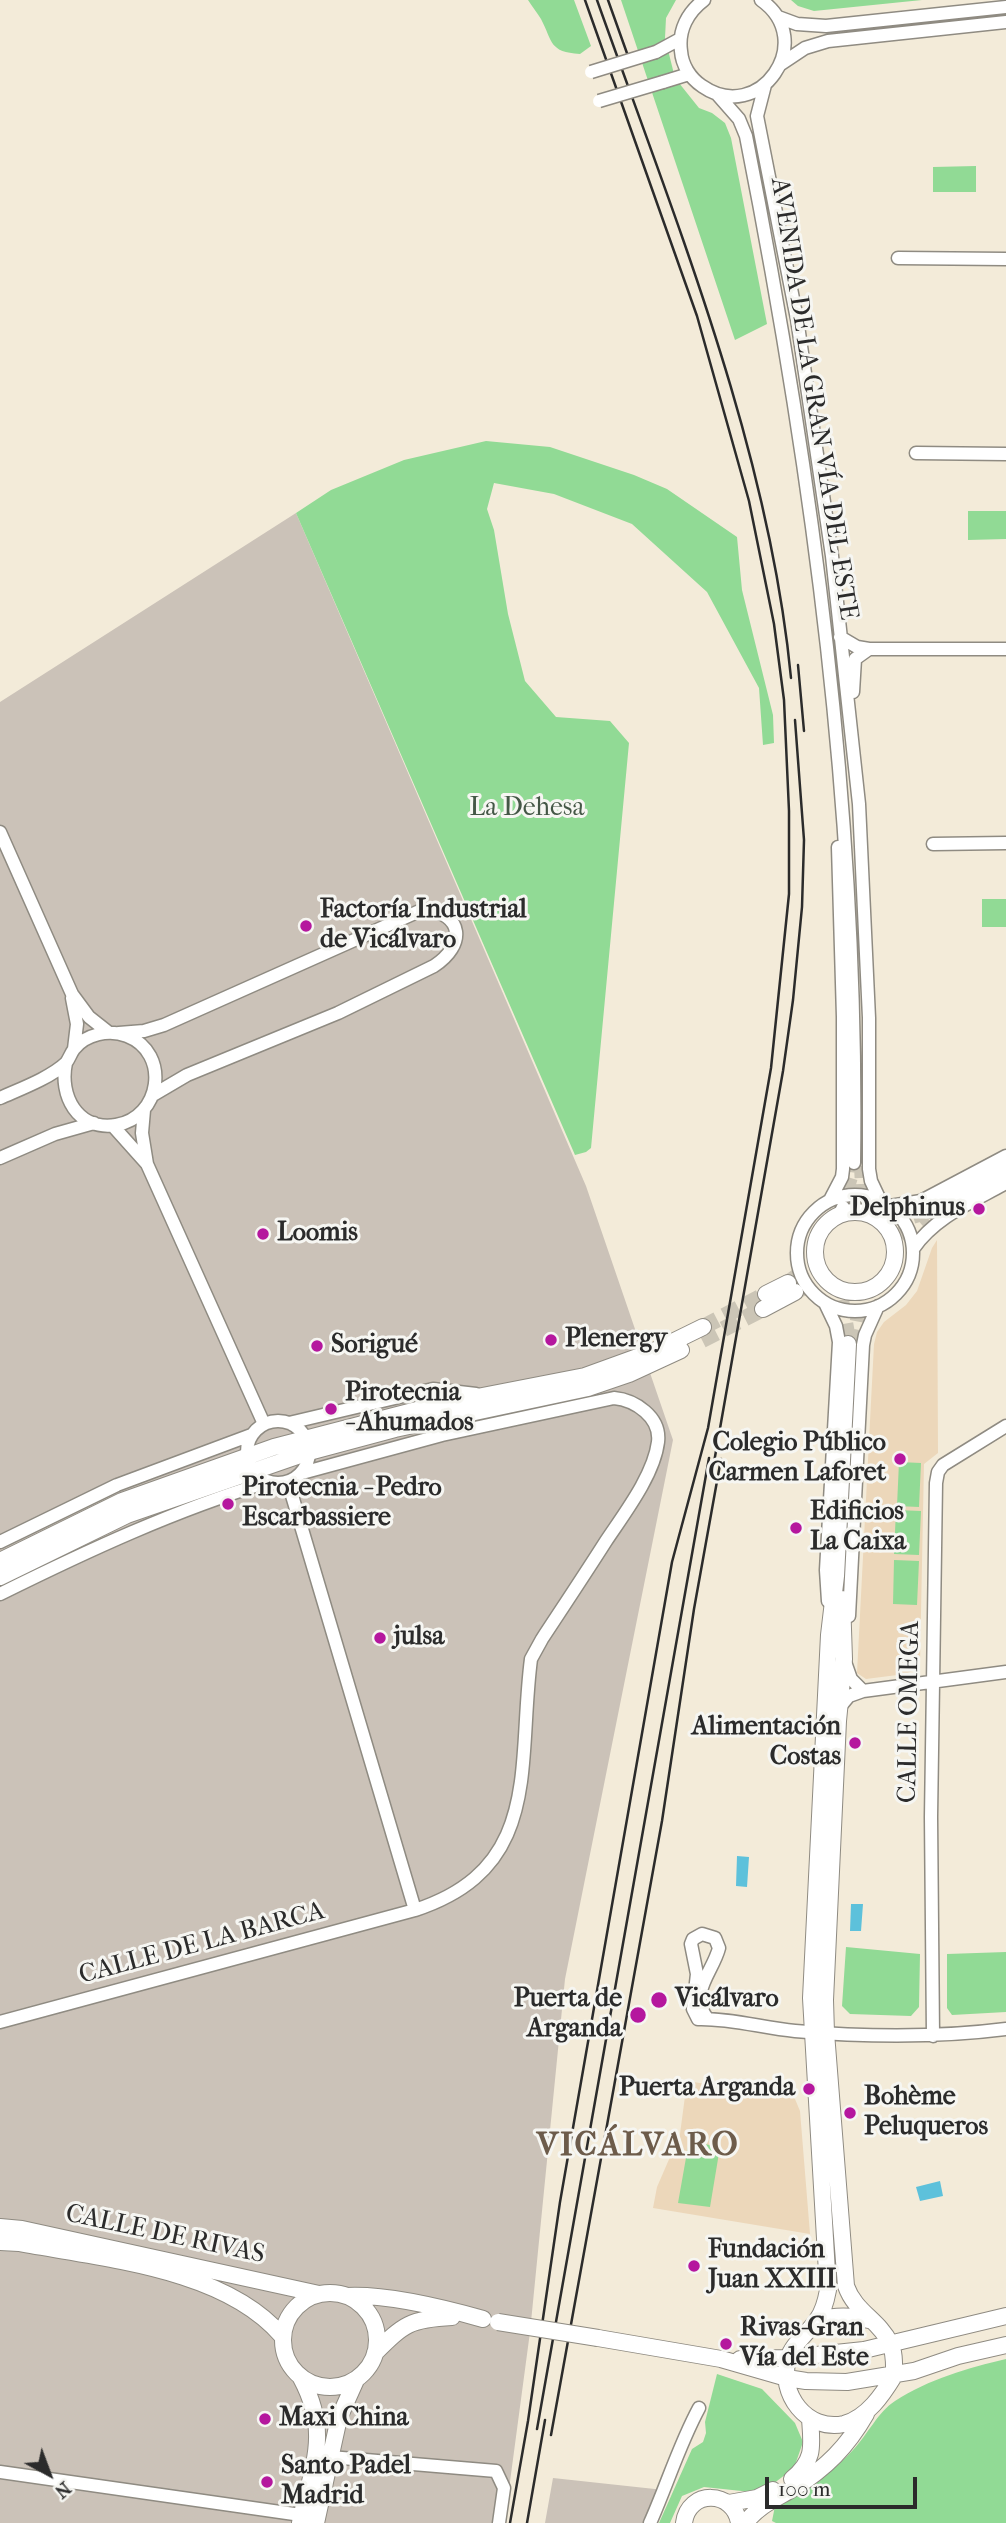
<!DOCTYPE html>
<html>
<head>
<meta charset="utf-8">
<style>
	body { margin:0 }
	#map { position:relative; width:1006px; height:2523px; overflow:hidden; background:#f3ebd9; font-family:"IM FELL French Canon",serif }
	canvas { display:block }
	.north { position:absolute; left:14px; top:2439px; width:70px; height:70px; -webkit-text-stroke:5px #f6f6f2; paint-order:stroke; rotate:139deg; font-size:19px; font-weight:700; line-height:28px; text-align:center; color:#2b2b2b }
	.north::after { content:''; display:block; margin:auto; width:24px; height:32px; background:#2b2b2b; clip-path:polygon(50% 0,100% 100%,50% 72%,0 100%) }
	.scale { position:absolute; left:765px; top:2477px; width:152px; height:32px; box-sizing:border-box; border:4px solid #2b2b2b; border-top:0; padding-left:9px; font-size:21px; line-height:24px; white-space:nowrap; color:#2b2b2b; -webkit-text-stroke:5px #f6f6f2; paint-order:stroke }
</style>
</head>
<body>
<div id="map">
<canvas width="1006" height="2523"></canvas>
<div class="north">N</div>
<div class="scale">100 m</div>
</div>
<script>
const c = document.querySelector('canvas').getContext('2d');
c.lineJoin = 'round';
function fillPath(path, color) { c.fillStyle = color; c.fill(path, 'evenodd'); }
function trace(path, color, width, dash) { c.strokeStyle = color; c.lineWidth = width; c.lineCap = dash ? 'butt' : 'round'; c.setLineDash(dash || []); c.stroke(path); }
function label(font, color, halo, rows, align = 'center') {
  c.font = font + ' "IM FELL French Canon",serif'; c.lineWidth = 6; c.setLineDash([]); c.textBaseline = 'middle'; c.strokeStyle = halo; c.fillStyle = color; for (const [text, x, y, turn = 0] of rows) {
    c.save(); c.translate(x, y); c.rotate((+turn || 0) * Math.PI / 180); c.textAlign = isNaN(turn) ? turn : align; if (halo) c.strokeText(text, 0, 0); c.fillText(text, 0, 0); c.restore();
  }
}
const built = new Path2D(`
	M937,1240l1,213 -14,11 -4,198 -5,8 -10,4 -39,5 -9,-6 17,-329 3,-12 7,-10 22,-17 11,-14 15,-43z
	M687,2081l71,11 27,1 10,6 5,12 10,123 -157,-26 4,-21 23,-53z`);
const industrial = new Path2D(`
	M296,513l290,673 87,254 -108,539 -35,353 -21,157 -8,34h-501v-1821z
	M553,2478l111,12 -14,33h-105z`);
const green = new Path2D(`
	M528,0h46l17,46 -11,8c-31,-2 -27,-12 -39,-35 -4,-6 -9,-13 -13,-19z
	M621,0h55l-10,18 -1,20 10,40 24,30 13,5 13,10 6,15 36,186 -32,16z
	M791,0h131l-108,11 -16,-5z
	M976,166v26h-43v-25z
	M486,441l64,6 84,28 33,14 70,48 5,53 31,125 1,28 -11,2 -4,-57 -52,-96 -75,-68 -78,-30 -60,-11 -7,26 7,21 14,84 17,67 31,36 54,4 19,22 -38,405 -5,4 -11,3 -279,-642 35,-23 73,-30z
	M968,511h38v28l-38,1z
	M982,899h24v28h-24z
	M899,1462l22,1 -2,44 -22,-1z
	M896,1510l25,1 -2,44 -25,-1z
	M894,1560l25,1 -2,44 -24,-1z
	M846,1947l74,7 -1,53 -8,9 -61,-2 -8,-8z
	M1006,1952v60l-54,3 -5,-7v-54z
	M689,2141l31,6 -10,60 -32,-4z
	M1006,2359v164h-230l-4,-2 3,-15c29,-16 56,-32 78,-56 15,-16 25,-38 42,-49 34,-22 73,-33 111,-42z
	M717,2374l45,15 33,34 8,19 -9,26 -21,16 -22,8 -47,-5 -22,9 -12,27h-11l33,-74 11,-7 3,-9 -1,-11z`);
const water = new Path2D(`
	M737,1856l12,1 -2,30 -11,-1z
	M851,1904h12l-2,27h-11z
	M940,2181l3,15 -23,5 -4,-14z`);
const minorTunnel = new Path2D(`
	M860,1166l1,20 7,20
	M843,1207l9,-30 2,-14`);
const majorTunnel = new Path2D(`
	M889,1218l23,-2 20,-6
	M900,1236l25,-21
	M788,1283l19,-14
	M795,1292l19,-10
	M841,1300l7,39
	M703,1327l63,-33
	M702,1340l61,-31
	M853,1345l9,-45`);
const minor = new Path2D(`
	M704,0c-16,12 -26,30 -23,51 1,14 9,27 21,35 57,40 117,-45 59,-86
	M778,17l19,7 29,2 180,-19
	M656,52l24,-13
	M781,64l24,-16 23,-7 178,-19
	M663,82l26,-8
	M765,85l-8,31 40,203 35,237 27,248 10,214v151l2,12 9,19
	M717,94l22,25 7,17c67,339 113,682 108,1027
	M898,258l108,1
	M916,453l90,1
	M840,637l17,10 12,2h137
	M853,692l2,-33 14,-10
	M0,832l72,162 17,23 19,15
	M933,844l73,-1
	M72,998l5,26 -3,25
	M119,1033l25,-2 20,-6 260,-116c40,5 42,36 10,57l-96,47 -151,62 -34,20
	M0,1098c20,-9 50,-20 66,-35 3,-4 5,-10 8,-14 12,-15 35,-20 53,-13 44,17 34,82 -11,89 -39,6 -57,-30 -50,-62
	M144,1110l-2,23 5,31 117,260
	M113,1126l34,38
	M0,1158l55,-24 39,-11
	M797 1253a58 58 0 1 1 116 0a58 58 0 1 1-116 0Z
	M830,1200l12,-23 1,-8v-152l-5,-170
	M868,1206l4,10
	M890,1206l31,-5 85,-45
	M839,1216l4,-9
	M913,1249c22,-32 59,-47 93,-66
	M825,1303l11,23 3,16 -13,228 2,31
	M247 1452a31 31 0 1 1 62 0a31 31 0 1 1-62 0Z
	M289,1423l144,-34 43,5
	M288,1482l127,428
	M0,1542l117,-57 134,-50
	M0,1594c87,-43 175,-84 268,-112
	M849,1616l14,-271 2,-10 13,-29
	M845,1662l6,17 12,12
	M839,1708l10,-12 14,-5 143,-19
	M707,2018c-19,-25 6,-46 12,-70l-4,-10 -13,-4 -9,5 -2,5 6,30 -4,35 5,10c32,-1 65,9 97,12 70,6 141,7 211,-2
	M0,2022l415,-112c128,-42 102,-144 116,-251l11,-20c21,-32 43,-65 64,-98 18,-27 48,-66 52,-99 3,-25 -23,-42 -44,-44l-172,37 -140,38
	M933,2036l-2,-219 5,-334 2,-11 5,-7 63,-39
	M330,2457l166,14 8,17 -5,35
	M0,2472l301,43
	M650,2523c17,-38 29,-78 49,-115`);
const major = new Path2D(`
	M932,1210l74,-40
	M815 1252a40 40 0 1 1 80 0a40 40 0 1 1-80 0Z
	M766,1294l22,-11
	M763,1309l32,-17
	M848,1344l-12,232 -7,59 -18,363 17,292c-2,11 -5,22 -11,30 -9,13 -25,24 -29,39 -10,35 19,73 56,65 23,-6 39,-30 50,-48
	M0,1561l122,-60 152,-54 162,-42 149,-29 69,-25 49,-24
	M0,1577l127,-62 182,-63 86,-23 193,-41 41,-14 52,-24
	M842,1599l2,60 -6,62 -13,279 1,33 20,253c9,26 33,34 44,57 5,10 4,22 4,33
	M0,2227l22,2 297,65
	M0,2242l19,1c84,16 205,25 263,93
	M283 2340a47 47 0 1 1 94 0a47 47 0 1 1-94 0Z
	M347,2296c41,-2 97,12 136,23
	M817,2320c19,-5 34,-5 52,0
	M598,2338l123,21 66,19 19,3 41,1 67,-11 44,-15 48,-11
	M375,2353c29,-29 35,-34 77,-36
	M740,2359l48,-1 76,-8 142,-34
	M792,2479c23,-19 20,-33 18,-60
	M729,2503l28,-5 16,-8
	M300,2523c12,-57 31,-89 1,-145
	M316,2523l23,-105 17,-38
	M684,2523c4,-34 50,-33 55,0
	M745,2523c16,-19 29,-23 49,-35 32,-20 53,-41 72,-74`);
const rail = new Path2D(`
	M597,0c77,217 172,448 194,678
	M608,0l20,56
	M798,665l6,66
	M713,1468l70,-397 10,-71 9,-93 2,-67 -9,-120
	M537,2429l172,-971
	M551,2435l111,-614 32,-212 27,-150
	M510,2523l18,-102 32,-219 112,-640 36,-134 63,-360 18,-174v-83l-5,-111 -10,-76 -25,-123 -52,-185 -112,-316
	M527,2523l18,-103`);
const minorBridge = new Path2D(`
	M591,72l65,-20
	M599,101l64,-19`);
const majorBridge = new Path2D(`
	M498,2322l100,16`);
const markers = [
	[306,926,7,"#b5179e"],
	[979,1209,7,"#b5179e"],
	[263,1234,7,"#b5179e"],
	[551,1340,7,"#b5179e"],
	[317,1346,7,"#b5179e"],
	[331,1409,7,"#b5179e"],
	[900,1459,7,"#b5179e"],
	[228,1504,7,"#b5179e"],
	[796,1528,7,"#b5179e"],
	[380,1638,7,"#b5179e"],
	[855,1743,7,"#b5179e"],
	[659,2000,9,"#b5179e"],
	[638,2015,9,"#b5179e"],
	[809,2089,7,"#b5179e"],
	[850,2113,7,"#b5179e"],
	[694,2266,7,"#b5179e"],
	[726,2344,7,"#b5179e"],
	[265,2419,7,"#b5179e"],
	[267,2482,7,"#b5179e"]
];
const streetNames = [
	["AVENIDA DE LA GRAN VÍA DEL ESTE",813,399,81],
	["CALLE OMEGA",910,1712,-89],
	["CALLE DE LA BARCA",202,1944,-15],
	["CALLE DE RIVAS",165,2235,12]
];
const parkNames = [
	["La Dehesa",527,809]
];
const poiNames = [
	["Factoría Industrial",320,911],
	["de Vicálvaro",320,941],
	["Delphinus",965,1209,"right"],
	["Loomis",277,1234],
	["Plenergy",565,1340],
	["Sorigué",331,1346],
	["Pirotecnia",345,1394],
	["- Ahumados",345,1424],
	["Colegio Público",886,1444,"right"],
	["Carmen Laforet",886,1474,"right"],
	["Pirotecnia - Pedro",242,1489],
	["Escarbassiere",242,1519],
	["Edificios",810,1513],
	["La Caixa",810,1543],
	["julsa",394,1638],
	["Alimentación",841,1728,"right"],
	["Costas",841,1758,"right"],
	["Puerta de",622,2000,"right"],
	["Arganda",622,2030,"right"],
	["Vicálvaro",675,2000],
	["Puerta Arganda",795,2089,"right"],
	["Bohème",864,2098],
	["Peluqueros",864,2128],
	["Fundación",708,2251],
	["Juan XXIII",708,2281],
	["Rivas-Gran",740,2329],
	["Vía del Este",740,2359],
	["Maxi China",279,2419],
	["Santo Padel",281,2467],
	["Madrid",281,2497]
];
const districtNames = [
	["VICÁLVARO",638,2147]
];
fillPath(built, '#ecd7ba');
fillPath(industrial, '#cbc2b8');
fillPath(green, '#91da95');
fillPath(water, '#5dc1db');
trace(minorTunnel, '#cbc5b6', 12, [12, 6]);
trace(majorTunnel, '#cbc5b6', 16, [16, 8]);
trace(minor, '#8f8b82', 15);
trace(major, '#8f8b82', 18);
trace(minor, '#fff', 12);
trace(major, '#fff', 16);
trace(rail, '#2b2b2b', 2.5);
trace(minorBridge, '#8f8b82', 15, []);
trace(majorBridge, '#8f8b82', 18, []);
trace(minorBridge, '#fff', 12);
trace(majorBridge, '#fff', 16);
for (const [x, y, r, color] of markers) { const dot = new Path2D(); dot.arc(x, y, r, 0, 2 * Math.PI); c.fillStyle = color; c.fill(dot); trace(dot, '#f6f6f2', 2.5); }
label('26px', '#2b2b2b', '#f6f6f2', streetNames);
label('26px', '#445746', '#f6f6f2', parkNames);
label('bold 26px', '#2b2b2b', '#f6f6f2', poiNames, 'left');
c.letterSpacing = '2px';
label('bold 33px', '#6d5c4b', '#f6f6f2', districtNames);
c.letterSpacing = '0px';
</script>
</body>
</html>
